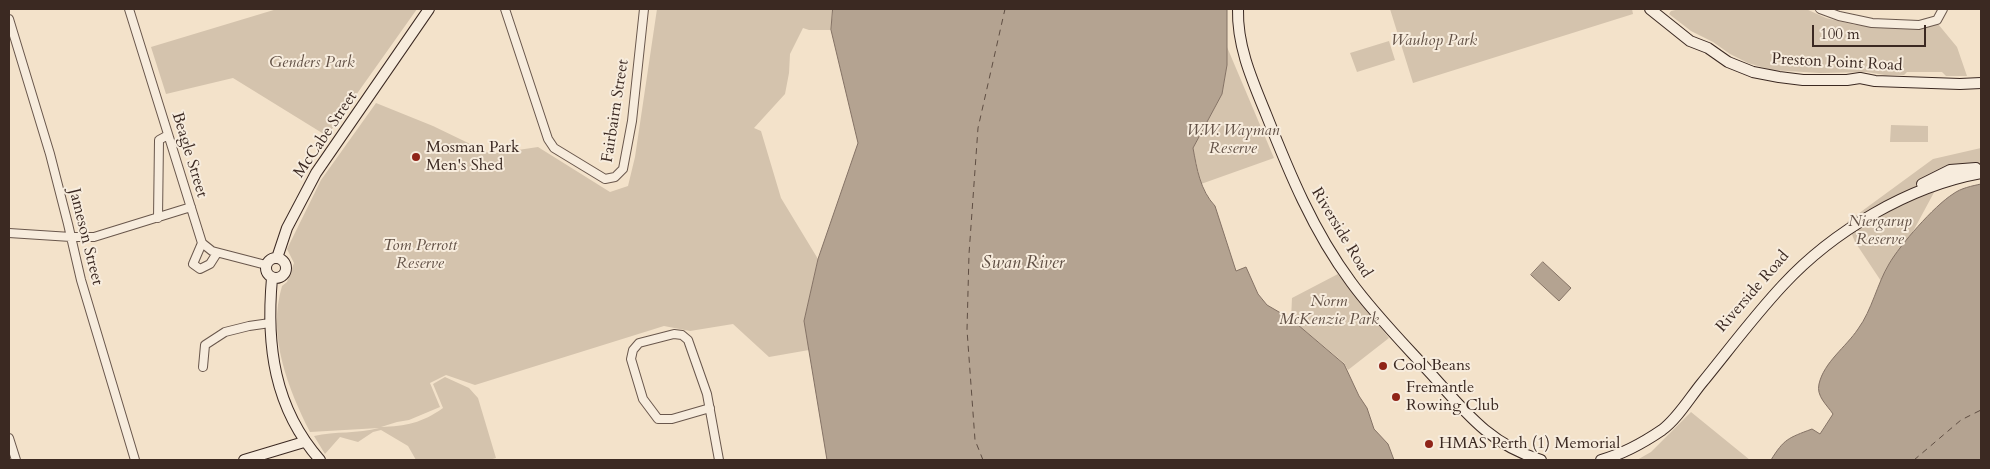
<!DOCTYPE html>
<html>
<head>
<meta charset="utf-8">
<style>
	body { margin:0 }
	#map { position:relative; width:1990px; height:469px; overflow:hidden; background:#f3e2ca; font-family:Cardo,serif }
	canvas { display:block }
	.frame { position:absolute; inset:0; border:10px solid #3b2922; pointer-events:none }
	.scale { position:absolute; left:1812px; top:25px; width:114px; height:22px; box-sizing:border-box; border:2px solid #3b2922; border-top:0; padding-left:6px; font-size:15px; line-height:18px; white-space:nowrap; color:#3b2922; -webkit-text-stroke:4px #f7ecdd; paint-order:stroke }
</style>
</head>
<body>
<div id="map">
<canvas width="1990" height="469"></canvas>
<div class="frame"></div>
<div class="scale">100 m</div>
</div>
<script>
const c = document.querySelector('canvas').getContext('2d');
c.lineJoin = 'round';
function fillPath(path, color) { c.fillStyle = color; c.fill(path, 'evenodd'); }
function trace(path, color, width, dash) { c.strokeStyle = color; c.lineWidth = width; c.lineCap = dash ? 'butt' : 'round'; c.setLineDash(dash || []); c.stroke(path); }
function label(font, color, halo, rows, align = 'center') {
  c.font = font + ' Cardo,serif'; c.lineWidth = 4; c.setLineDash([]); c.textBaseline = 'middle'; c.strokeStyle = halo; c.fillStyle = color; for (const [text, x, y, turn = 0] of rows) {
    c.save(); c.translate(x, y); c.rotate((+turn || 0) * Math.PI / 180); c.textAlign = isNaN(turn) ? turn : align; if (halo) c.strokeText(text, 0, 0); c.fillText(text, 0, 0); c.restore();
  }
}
const green = new Path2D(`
	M277,9h140l-90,127 -94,-58 -67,16 -15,-47z
	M657,9h176l-2,21h-22l-6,-2 -13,26 -1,19 -4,21 -31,34 7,3 20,67 37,61 -14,62 5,29 -40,7 -36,-33 -43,7 -26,-5 -189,59 -29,-10 -16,8 10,24 -31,13 -12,2 -16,5c25,-1 41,-4 62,-19l-10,-24 12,-7 24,11 9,10 18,60 -7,2h-73l-8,-14 -27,-16 -8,2 -15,10 -18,-5 -15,17 -11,-18c21,-5 44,-2 65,-8l-69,4c-22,-44 -43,-96 -28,-146l5,-4 7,-19 -7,-14 34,-69 55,-77 57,23 58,28 47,-7 72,45 18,-6 7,-29z
	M1390,9h242l1,5 -220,69z
	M1680,9h126l20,9 29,7 55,3 17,-1 11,-3 19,23 10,29h-21l-4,-4h-35l-3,3h-19l-18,-3 -47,1 -49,-3 -23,-7 -18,-9 -17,-12 -22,-11 -22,-17 2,-3z
	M1389,41l6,19 -38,12 -7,-19z
	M1227,47l47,111 -73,26 -8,-36 29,-54 5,-29z
	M1891,125l37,1v16h-38z
	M1981,148v19l-17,1 -26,17 -28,52 -21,27 -8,17 -26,-39 -8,-20 86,-63z
	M1338,274l51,64 -41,32 -4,-7 -53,-44 1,-21z
	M1691,412l59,48h-113l14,-8z`);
const water = new Path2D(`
	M833,9h394v56l-5,29 -29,54c4,21 7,42 22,58l21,65 10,-4 12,27 9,11 24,14 53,45 15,32 8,12 7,21 14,15 6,16h-567l-23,-139 14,-62 40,-116 -27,-113z
	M1981,184v276h-210c13,-21 17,-22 41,-31l8,5 13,-20c-6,-9 -17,-18 -14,-30 5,-22 27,-37 39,-55 14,-19 19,-45 31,-65 11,-19 45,-58 64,-70 8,-6 19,-8 28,-10z
	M1543,262l28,26 -12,13 -28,-26z`);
const ferry = new Path2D(`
	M983,460l-8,-20 -8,-110 2,-76 9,-126 27,-119
	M1914,460l47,-40 20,-10`);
const street = new Path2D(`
	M129,9l73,234 10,8 54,14
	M505,9l43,130 6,9 51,31 10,-2 8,-8 9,-48 12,-112
	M1820,9l19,7 33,7 47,2 18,-5 6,-11
	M9,19l41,135 18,70 13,56 54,180
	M158,218l1,-78 9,-5
	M9,233l62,4h23l97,-30
	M202,243l-9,21 7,5 10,-5 7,-11
	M203,367l2,-22 20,-13 24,-6 21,-3
	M710,408l-38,11h-14l-15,-20 -12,-40 2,-9 6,-7 35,-9 8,1 6,5 19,54 12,66
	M9,438l7,22`);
const secondary = new Path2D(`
	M1238,9c-1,37 14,71 28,105 23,58 47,117 85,168 24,33 54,63 82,94 33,37 58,69 108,84
	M1650,9l40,32 18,7 20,14 25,10 26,5 24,3h44l13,-2 15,3 85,3 21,-1
	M1922,184l28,-14 26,-2
	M266 268a10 10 0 1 1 20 0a10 10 0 1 1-20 0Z
	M277,258l10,-30 29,-55 113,-164
	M272,278c-6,67 2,130 48,182
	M244,460l60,-18
	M1601,460c22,-6 42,-17 61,-30 15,-11 27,-31 39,-46 27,-33 53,-68 82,-99 50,-54 126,-99 198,-112`);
const markers = [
	[416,157,5,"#8f2418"],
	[1383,366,5,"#8f2418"],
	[1396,397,5,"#8f2418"],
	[1429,444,5,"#8f2418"]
];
const parkNames = [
	["Wauhop Park",1434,41],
	["Genders Park",312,63],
	["W.W. Wayman",1233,131],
	["Reserve",1233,149],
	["Niergarup",1880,222],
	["Reserve",1880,240],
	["Tom Perrott",420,246],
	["Reserve",420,264],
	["Norm",1329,302],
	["McKenzie Park",1329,320]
];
const streetNames = [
	["Preston Point Road",1837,63,3],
	["Fairbairn Street",616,111,-81],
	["McCabe Street",326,135,-56],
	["Beagle Street",189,155,73],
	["Riverside Road",1341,233,59],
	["Jameson Street",85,237,76],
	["Riverside Road",1753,292,-49]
];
const poiNames = [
	["Mosman Park",426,148],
	["Men's Shed",426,166],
	["Cool Beans",1393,366],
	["Fremantle",1406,388],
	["Rowing Club",1406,406],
	["HMAS Perth (1) Memorial",1439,444]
];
const waterNames = [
	["Swan River",1023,264]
];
fillPath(green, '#d4c3ad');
fillPath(water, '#b4a391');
trace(water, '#847265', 1);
trace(ferry, '#5f4e43', 1, [6, 5]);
trace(street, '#69574c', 10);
trace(secondary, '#3b2922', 12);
trace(street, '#f7ecdd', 8);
trace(secondary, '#f7ecdd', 10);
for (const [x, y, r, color] of markers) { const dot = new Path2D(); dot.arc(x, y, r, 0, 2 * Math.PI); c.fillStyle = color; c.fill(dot); trace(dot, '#f7ecdd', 2); }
label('italic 16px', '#615045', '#f7ecdd', parkNames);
label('16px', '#3b2922', '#f7ecdd', streetNames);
label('16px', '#3b2922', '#f7ecdd', poiNames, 'left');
label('italic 18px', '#5f4e43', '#f7ecdd', waterNames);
</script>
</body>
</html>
